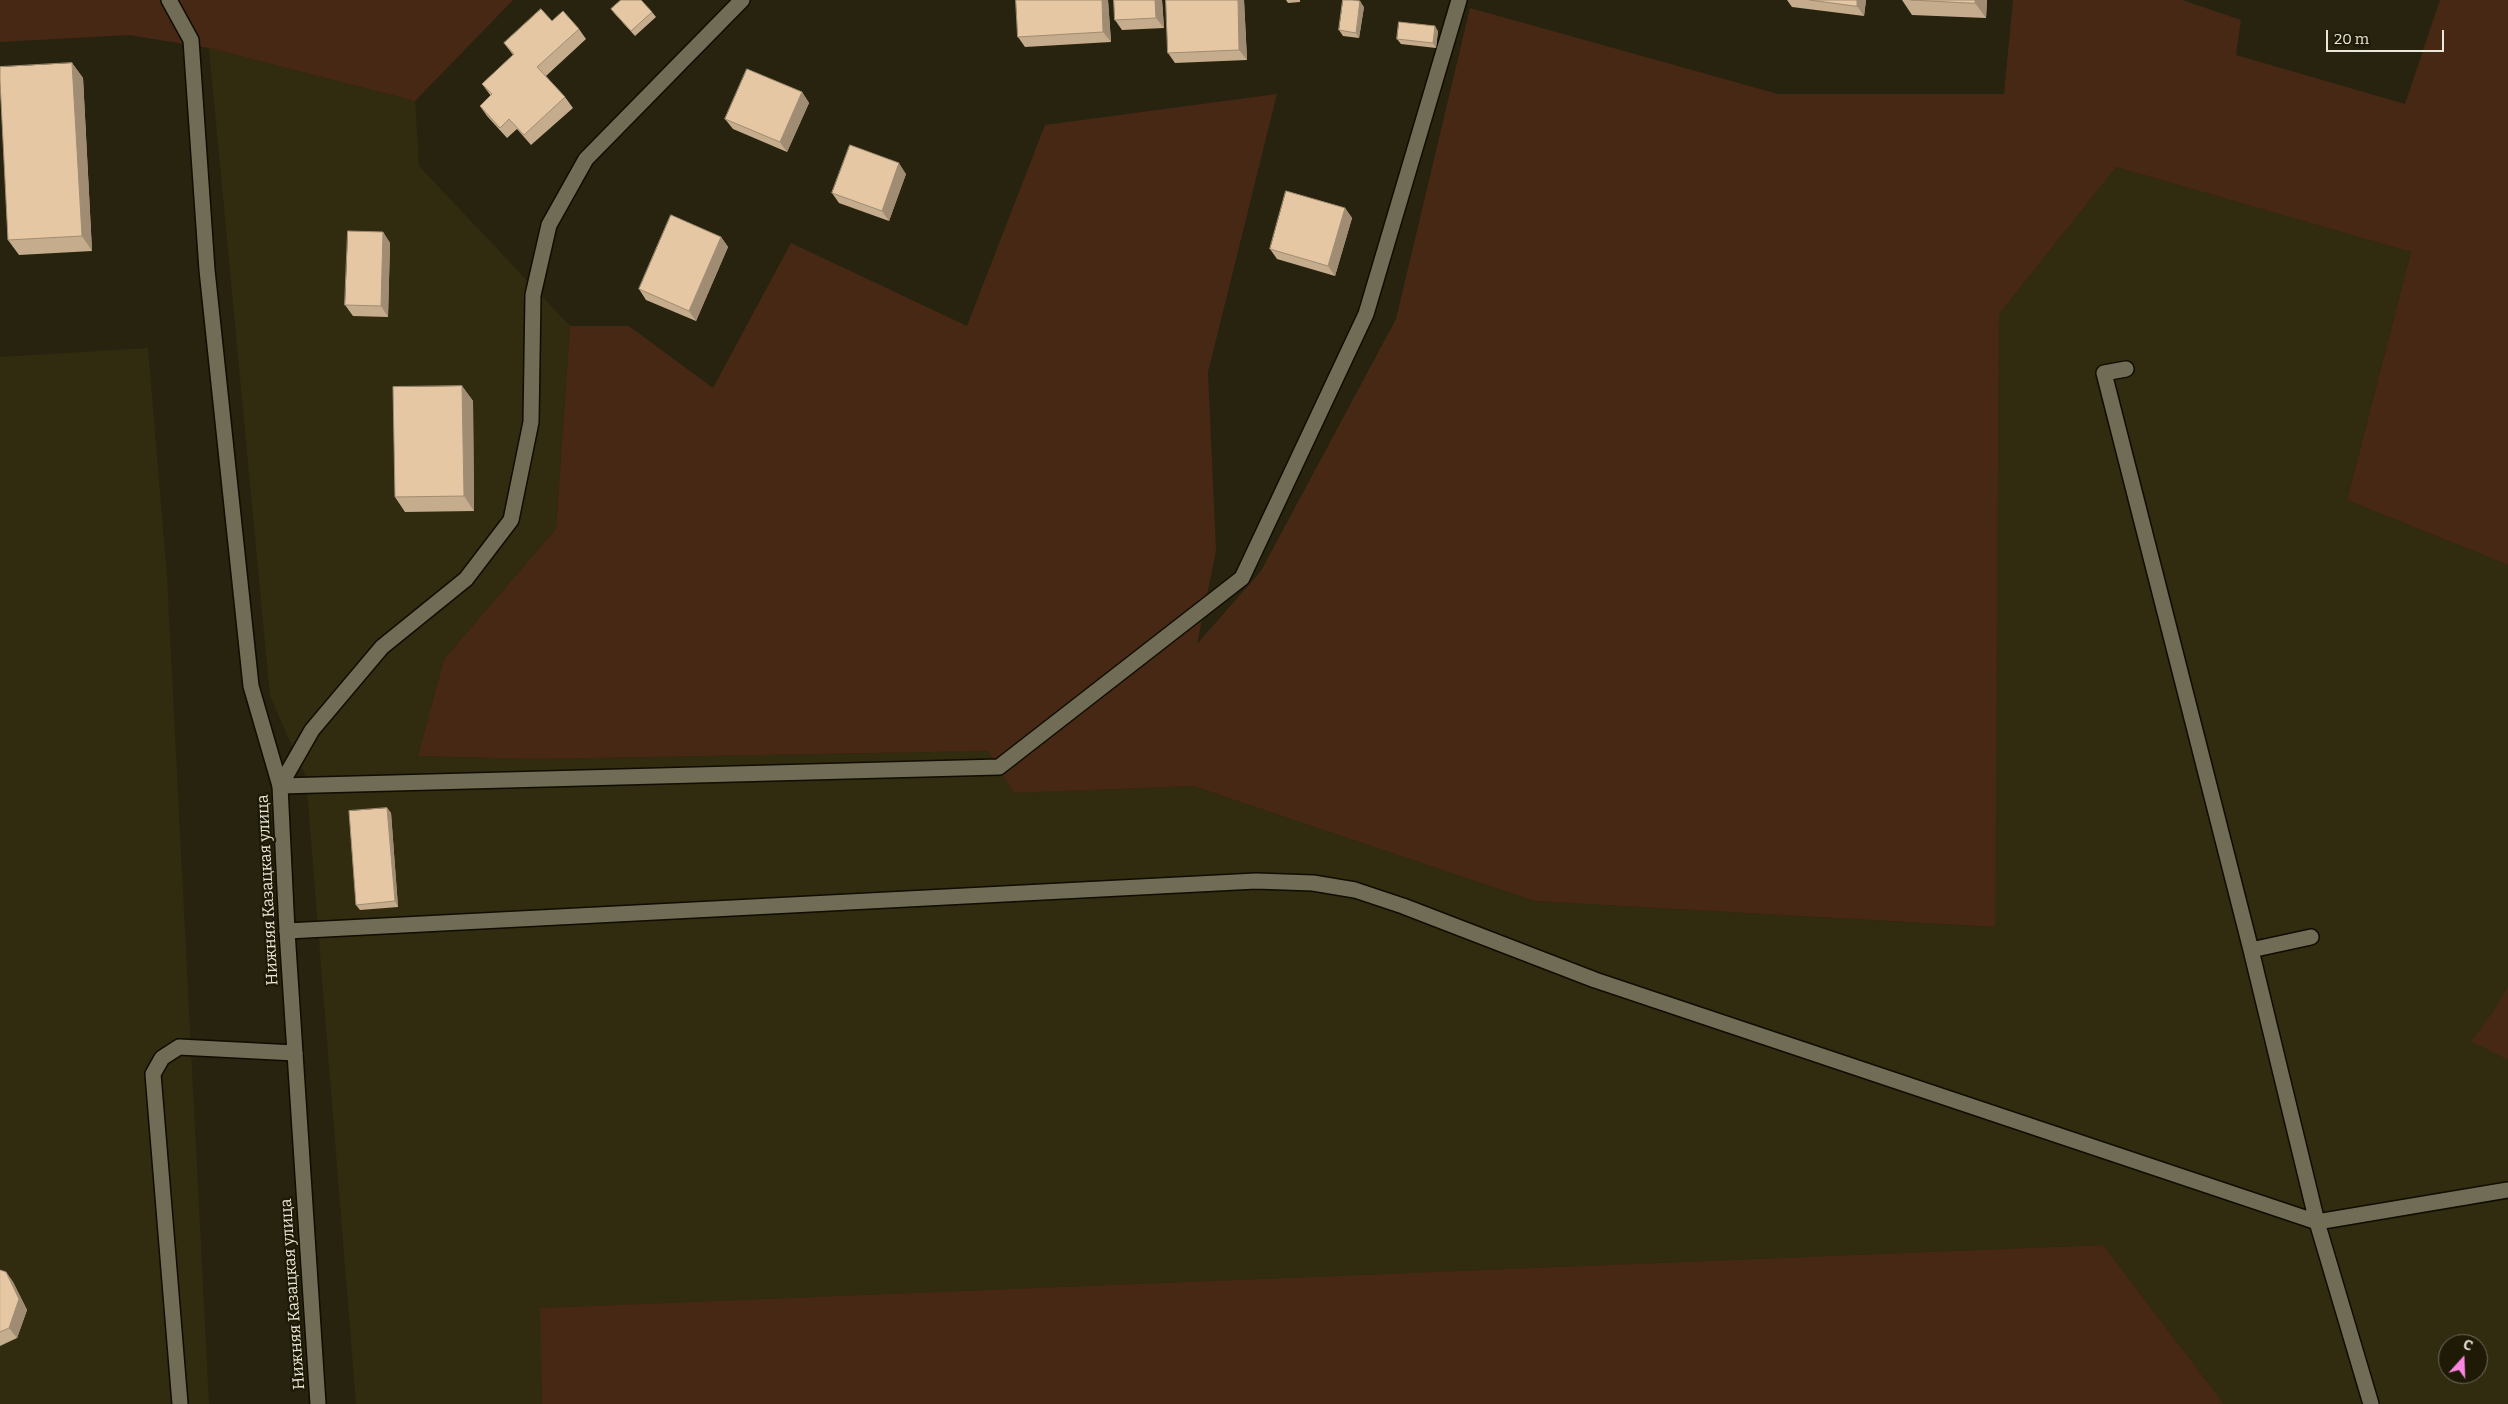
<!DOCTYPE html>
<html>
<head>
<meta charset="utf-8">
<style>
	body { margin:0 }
	#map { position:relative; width:2508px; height:1404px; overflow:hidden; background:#27230f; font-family:Bitter,serif }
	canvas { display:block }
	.north { position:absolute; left:2438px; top:1334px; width:50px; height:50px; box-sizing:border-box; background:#1e1a06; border:1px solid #6f6c5b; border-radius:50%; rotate:20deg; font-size:14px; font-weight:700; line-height:20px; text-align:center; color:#e9e7da }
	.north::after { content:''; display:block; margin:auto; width:18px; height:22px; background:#fe85e0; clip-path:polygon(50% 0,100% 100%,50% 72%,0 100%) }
	.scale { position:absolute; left:2326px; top:30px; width:118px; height:22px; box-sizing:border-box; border:2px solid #e9e7da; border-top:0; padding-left:6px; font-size:15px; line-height:18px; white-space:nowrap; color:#e9e7da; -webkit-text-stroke:4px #1e1a06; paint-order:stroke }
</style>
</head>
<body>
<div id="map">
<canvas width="2508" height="1404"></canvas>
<div class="north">С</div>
<div class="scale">20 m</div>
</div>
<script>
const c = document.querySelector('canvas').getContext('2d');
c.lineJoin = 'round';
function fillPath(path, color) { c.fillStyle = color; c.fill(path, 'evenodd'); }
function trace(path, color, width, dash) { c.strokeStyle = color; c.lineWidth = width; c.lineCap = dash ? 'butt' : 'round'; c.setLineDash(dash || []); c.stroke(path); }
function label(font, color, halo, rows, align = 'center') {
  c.font = font + ' Bitter,serif'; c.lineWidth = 5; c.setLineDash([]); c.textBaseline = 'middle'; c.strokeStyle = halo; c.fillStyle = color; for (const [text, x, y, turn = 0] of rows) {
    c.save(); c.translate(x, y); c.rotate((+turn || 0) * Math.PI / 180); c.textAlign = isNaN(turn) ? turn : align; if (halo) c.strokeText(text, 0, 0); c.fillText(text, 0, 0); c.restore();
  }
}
const built = new Path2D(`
	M209,48l206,53 4,65 151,160 -14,203 -112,130 -26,97 117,3 453,-8 26,42 179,-7 342,115 459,26 5,-613 117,-147 295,85 -64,248 161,65v839h-284l-121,-159 -1562,63 1,96h-186l-50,-627 -36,-81zM2448,1344h30v30h-30z
	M148,348l19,229 42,827h-209v-1047z`);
const green = new Path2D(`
	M0,0h513l-98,101 -206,-53 -80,-13 -129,7z
	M2013,0h169l59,20 -5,35 169,49 35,-104h68v565l-161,-65 64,-248 -295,-85 -117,147 -4,613 -460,-26 -342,-115 -179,7 -26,-42 -453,8 -117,-3 26,-97 112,-130 14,-203h59l84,62 78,-145 176,83 78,-201 232,-31 -69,278 8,179 -19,93 64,-73 135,-252 74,-311 308,86h226z
	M2508,986v74l-37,-19 23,-30z
	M2103,1245l121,159h-1682l-2,-96z`);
const lane = new Path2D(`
	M2126,369l-22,4 147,577
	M280,786l719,-19 243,-189 124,-264 93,-314
	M287,931l969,-50 57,2 42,7 48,16 192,74 722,242 191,-32
	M2311,937l-60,13 66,272 54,182
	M180,1404l-27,-330 9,-16 17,-11 116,6`);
const street = new Path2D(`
	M169,0l22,40 16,230 44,416 29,100
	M318,1404l-31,-473 -7,-145 32,-56 70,-83 84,-68 45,-59 20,-98 2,-127 16,-70 37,-66 156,-159`);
const wall = new Path2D(`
	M1016,0h92l3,42 -86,5 -7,-10z
	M1114,0h48l2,28 -42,2 -7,-10z
	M1166,0h78l3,60 -72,3 -7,-10z
	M1286,0h14v2l-12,1z
	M1787,0h79l-2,16 -72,-9z
	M1902,0h85l-1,18 -74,-3z
	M1364,7l-5,31 -16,-2 -4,-6z
	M611,9l41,3 4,5 -21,19 -20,-22z
	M552,21l27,8 7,10 -40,37 19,21 8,11 -42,37 -14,-16 -10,9 -20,-22 -7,-10 11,-10 -9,-12 31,-29 -9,-12z
	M1438,31l-2,17 -35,-4 -4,-5z
	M72,63l11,15 9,173 -73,4 -11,-15z
	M802,92l7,11 -22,49 -54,-23 -8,-10z
	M906,174l-17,47 -50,-18 -7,-10z
	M1345,208l7,10 -17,58 -58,-17 -7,-10z
	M383,232l7,11 -2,74 -35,-1 -8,-11z
	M721,237l7,10 -32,74 -50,-21 -7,-11z
	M462,386l11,15 1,110 -69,1 -10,-15z
	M387,808l4,5 7,94 -38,3 -4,-5z
	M0,1270l6,2 7,10 14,28 -10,28 -17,8z`);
const shadedWall = new Path2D(`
	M1102,0h6l3,42 -8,-10z
	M1155,0h7l2,28 -8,-10z
	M1238,0h6l3,60 -8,-10z
	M1857,0h9l-2,16 -7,-10z
	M1975,0h12l-1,18 -11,-15z
	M1360,1l4,6 -5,31 -3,-5z
	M1435,26l3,5 -2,17 -3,-5z
	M72,63l11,15 9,173 -10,-15z
	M802,92l7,11 -22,49 -7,-10z
	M899,163l7,11 -17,47 -7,-10z
	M1345,208l7,10 -17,58 -7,-10z
	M383,232l7,11 -2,74 -7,-11z
	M721,237l7,10 -32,74 -7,-10z
	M462,386l11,15 1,110 -10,-15z
	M387,808l4,5 7,94 -3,-6z
	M6,1272l7,10 14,28 -10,28 -8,-10z`);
const building = new Path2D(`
	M621,0h20l11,12 -21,19 -20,-22z
	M1016,0h86l1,32 -85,5z
	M1114,0h41l1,18 -41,2z
	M1166,0h72l1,50 -71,3z
	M1343,0h9l8,1 -4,32 -17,-3z
	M1810,0h47v6z
	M1911,0h64v3z
	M541,9l11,12 11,-10 16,18 -42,38 28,30 -41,38 -15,-16 -9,9 -20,-22 12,-12 -10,-10 32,-30 -10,-11z
	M1399,22l36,4 -2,17 -36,-4z
	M72,63l10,173 -74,4 -8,-159v-14z
	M747,69l55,23 -22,50 -55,-23z
	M850,145l49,18 -17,48 -50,-18z
	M1286,191l59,17 -17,58 -58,-17z
	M671,215l50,22 -32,74 -50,-22z
	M348,231l35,1 -2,74 -36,-1z
	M462,386l2,110 -69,1 -2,-110z
	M387,808l8,93 -39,4 -7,-94z
	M0,1270l6,2 13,27 -10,29 -9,4z`);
const streetNames = [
	["Нижняя Казацкая улица",268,890,-93],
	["Нижняя Казацкая улица",293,1294,-94]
];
fillPath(built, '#312c10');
fillPath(green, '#472815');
trace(lane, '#100c00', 18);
trace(street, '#100c00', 18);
trace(lane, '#706c55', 15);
trace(street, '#706c55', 15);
fillPath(wall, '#c5ac8c');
fillPath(shadedWall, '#a08c72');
fillPath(building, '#e5c8a3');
trace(building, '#a08c72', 1);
label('16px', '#e9e7da', '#1e1a06', streetNames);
</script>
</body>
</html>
